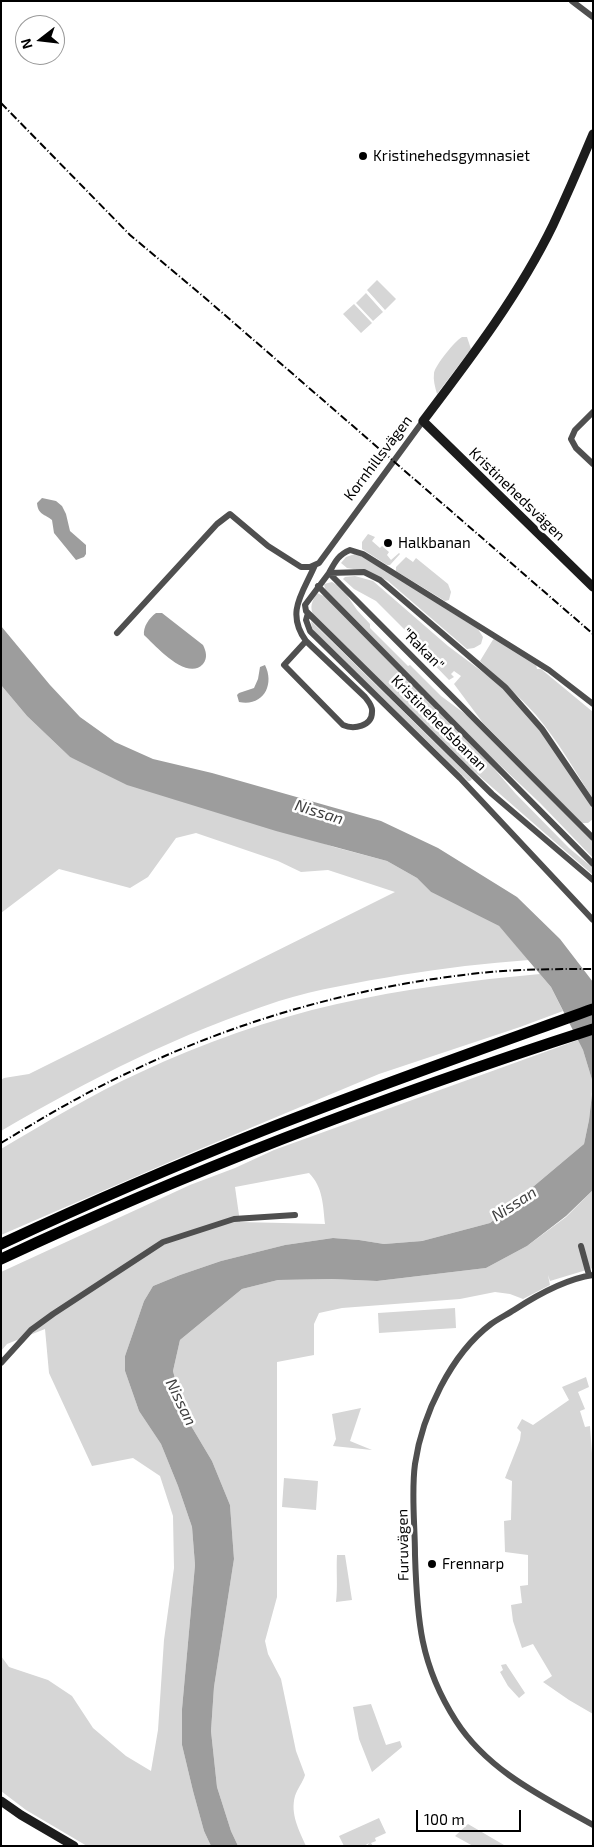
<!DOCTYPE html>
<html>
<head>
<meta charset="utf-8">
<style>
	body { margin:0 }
	#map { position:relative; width:594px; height:1847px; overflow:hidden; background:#fff; font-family:"Exo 2",sans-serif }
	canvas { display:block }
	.frame { position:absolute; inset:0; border:2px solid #000; pointer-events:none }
	.north { position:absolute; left:15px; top:15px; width:50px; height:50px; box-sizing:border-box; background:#fff; border:1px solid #999; border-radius:50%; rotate:254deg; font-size:14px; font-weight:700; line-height:20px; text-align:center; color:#000 }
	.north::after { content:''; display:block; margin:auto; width:18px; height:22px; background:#000; clip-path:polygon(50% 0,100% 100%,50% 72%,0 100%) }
	.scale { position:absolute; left:416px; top:1810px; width:105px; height:22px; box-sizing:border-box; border:2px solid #000; border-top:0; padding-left:6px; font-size:15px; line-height:18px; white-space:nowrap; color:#000; -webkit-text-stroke:4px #fff; paint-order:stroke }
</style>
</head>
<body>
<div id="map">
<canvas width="594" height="1847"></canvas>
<div class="frame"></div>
<div class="north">N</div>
<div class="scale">100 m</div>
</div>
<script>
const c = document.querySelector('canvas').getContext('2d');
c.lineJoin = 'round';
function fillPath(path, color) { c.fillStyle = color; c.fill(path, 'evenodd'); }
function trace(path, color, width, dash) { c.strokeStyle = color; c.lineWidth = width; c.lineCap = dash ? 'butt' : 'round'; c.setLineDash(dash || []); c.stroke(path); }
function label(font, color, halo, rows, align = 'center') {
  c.font = font + ' "Exo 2",sans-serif'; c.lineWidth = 5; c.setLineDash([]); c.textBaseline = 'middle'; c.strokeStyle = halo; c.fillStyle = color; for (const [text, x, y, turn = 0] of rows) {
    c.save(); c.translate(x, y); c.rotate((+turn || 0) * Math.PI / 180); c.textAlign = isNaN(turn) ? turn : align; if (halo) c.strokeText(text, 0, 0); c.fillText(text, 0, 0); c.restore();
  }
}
const green = new Path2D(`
	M377,280l19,19 -11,11 -18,-20z
	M366,293l17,19 -10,9 -17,-18z
	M354,304l18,19 -11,10 -18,-19z
	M462,337h5l4,12 -34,45c-2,-7 -4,-14 -3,-21 2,-9 21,-32 28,-36z
	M368,534l7,3 -3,4 8,7 2,-2 7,6 -2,3 4,5 8,-7 1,1 -10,11h-3l-25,-16v-7z
	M355,554l7,2 116,73 5,8 -2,7 -7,4 -7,1 -79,-68 -22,-10 -19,-3 -6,-5 5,-6z
	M406,557l7,5 3,-4 32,26 3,8 -2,8 -4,1 -49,-30v-4z
	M355,576l18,5 75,65 44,33 17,15 24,26 25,35 35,53v11l-5,4h-6l-99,-100 -29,-39 7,-8 -7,-5 -3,3 3,3 -5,3 -27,-28v-5l-46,-46 -22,-12 -11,-10 2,-2z
	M332,582l10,6 15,22 13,14v4l38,38 2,-1 31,31 31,23 121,123v16l-53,-55 -55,-52 -160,-162 -1,-5z
	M317,593l9,4 166,169 23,27 54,55 24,20v7l-123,-107 -156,-152c-5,-9 -2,-15 3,-23z
	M311,621l161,158 -2,2h-2l-152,-148 -4,-5z
	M494,638l42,27 1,4h4l52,43v87c-18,-28 -35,-58 -57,-84 -17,-19 -37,-36 -56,-54z
	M1,685l26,31 43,41 264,90 53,14 30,17 14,14 68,34 30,34c-43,3 -85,8 -128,15 -41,7 -83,14 -122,26 -98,32 -189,78 -278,130v-51l3,-2 25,-4 366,-182 -67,-22 -27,2 -23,-11 -82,-28 -20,5 -28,39 -18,11 -71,-19 -58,44z
	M540,974l11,13 12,24 -43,16 -141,47 -198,83 -180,78v-86c46,-27 91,-55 140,-77 62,-29 129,-53 196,-68 66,-15 136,-24 203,-30z
	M578,1040l5,10 10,33 -4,37 -5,24 -94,79 -68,18 -38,3 -25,-4 -26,-2 -48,7 -64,16 -41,14 -27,11 -9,15 -19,55v15l14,40 22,33 17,42 14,41 3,38 -13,144v36l11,46 11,40 7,15h-124l-61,-36 -25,-19v-135l8,11 39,13 24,16 21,32 33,28 25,15 7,-41 6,-90 10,-72 -1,-52 -13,-40 -27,-18 -41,8 -43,-93 -4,-44 -38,15 -6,7v-79l189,-87 45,-17 39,-18zM309,1173c14,14 14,32 16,51l-85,-2 -5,-35z
	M593,1190v78l-43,13 -2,-6 2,10 -27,14 -13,-5 -15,-2 -35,7 -118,9 -23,5 -5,11v31l-37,7v235l-12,44 3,13 13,25 15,72 9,24c-2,7 -8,14 -10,21 -5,18 4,34 11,50h-68l-7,-15 -14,-44 -6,-56 3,-44 20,-128 -4,-54 -18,-44 -28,-47 -11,-43 7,-31 62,-51 36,-9 54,-1 45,2 109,-13 41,-22 39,-29z
	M455,1308l1,20 -77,5 -1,-20z
	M586,1377l3,10 -11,5 7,17 -5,2 5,16 5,-1 3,41v247l-24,-14 -26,-18 9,-6 -19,-32 -11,4 -9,-27 -2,-16 11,-2 -2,-17 8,-1v-30l-23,-3 -1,-31 7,-1 1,-39 -7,-3 15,-38 1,-8 -4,-4 5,-9 11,6 36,-25 -7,-13z
	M361,1408l-11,33 22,9 -39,-4 3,-7 -4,-25z
	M284,1478l34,3 -2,29 -34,-3z
	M337,1555h8l7,45 -16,2c2,-16 0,-31 1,-47z
	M506,1664l19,29 -6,5 -11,-12 -8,-14 3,-2 -2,-5z
	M371,1704l15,41 14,-4 2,6 -30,25 -13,-33 -6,-32z
	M379,1818l7,15 -11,5 1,3 -5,2 2,3h-6l2,-3 -5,3h-20l-5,-10z
	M468,1824l36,21v1h-31l-18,-10z`);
const water = new Path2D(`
	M42,498l14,3 6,5 4,8 4,17 16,14v9l-2,3 -8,3 -22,-27 -2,-13c-7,-6 -14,-5 -15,-17z
	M156,613h6l41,32c3,6 5,13 0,19 -16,18 -48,-19 -59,-29 -1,-8 5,-17 12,-22z
	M1,626l49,59 30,32 35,25 38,17 59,14 169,48 57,27 79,49 43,42 33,43v101l-10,-33 -32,-63 -52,-61 -68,-34 -14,-14 -30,-17 -111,-30 -149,-46 -57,-28 -43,-41 -26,-31z
	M265,665c10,20 -2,42 -26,37l-2,-7 2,-2 15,-5 4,-9 2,-12z
	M593,1085v105l-27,26 -39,30 -41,22 -109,13 -45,-2 -54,1 -36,9 -62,51 -7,31 11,43 28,47 18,44 4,54 -20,128 -3,44 6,56 14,44 7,15h-27l-7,-15 -11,-40 -11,-46v-36l13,-144 -3,-38 -14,-41 -17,-42 -22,-33 -14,-40v-15l19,-55 9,-15 27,-11 41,-14 64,-16 48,-7 26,2 25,4 38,-3 68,-18 94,-79 5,-24z`);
const street = new Path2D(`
	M572,1l21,16
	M593,412l-18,18 -4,9 5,9 17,16
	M318,586l275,278
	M308,613l-2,7 4,11 150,147 133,142
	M117,633l100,-109 13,-10 38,32 33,21h9l9,-4 104,-142
	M306,641l-22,24 59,60c11,5 29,1 29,-13 1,-6 -4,-11 -7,-15l-59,-56c-21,-29 -3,-48 9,-76
	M593,704l-44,-34 -186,-116 -13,-4c-12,5 -15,12 -21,23l35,-1 16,8 125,107 37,42 51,75
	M593,838l-264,-265 -24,32 1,6 186,183 101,86
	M581,1246l8,29
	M593,1275c-28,4 -56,20 -79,35 -8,5 -16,9 -23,14 -40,30 -69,91 -76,140 -4,29 0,61 0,91 2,64 5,110 41,166 32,50 87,76 137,104
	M1,1363l30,-33 22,-16 110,-72 71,-23 61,-4`);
const secondary = new Path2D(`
	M593,134c-13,31 -26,61 -40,91 -34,70 -83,134 -130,196l170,166
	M1,1801l20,14 53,31`);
const highway = new Path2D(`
	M1,1244c86,-40 173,-78 261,-113 109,-43 220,-82 331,-122
	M1,1259c192,-90 390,-165 592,-230`);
const rail = new Path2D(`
	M1,103l129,132 74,62 389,337
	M1,1143c43,-26 87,-52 133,-73 112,-53 233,-86 356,-98 34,-3 69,-3 103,-3`);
const markers = [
	[363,156,5,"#000"],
	[388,543,5,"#000"],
	[432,1564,5,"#000"]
];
const poiNames = [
	["Kristinehedsgymnasiet",373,156],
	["Halkbanan",398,543],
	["Frennarp",442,1564]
];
const streetNames = [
	["Kornhillsvägen",378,458,-53],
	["Kristinehedsvägen",517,494,44],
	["\"Rakan\"",423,649,45],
	["Kristinehedsbanan",439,723,45],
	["Furuvägen",403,1545,-91]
];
const waterNames = [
	["Nissan",319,812,17],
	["Nissan",514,1204,-33],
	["Nissan",181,1402,64]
];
fillPath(green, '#d6d6d6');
fillPath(water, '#9d9d9d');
trace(street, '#4f4f4f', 6);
trace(secondary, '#1c1c1c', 9);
trace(highway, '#000', 11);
trace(rail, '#000', 2, [8, 2.5, 1, 2.5]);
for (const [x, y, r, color] of markers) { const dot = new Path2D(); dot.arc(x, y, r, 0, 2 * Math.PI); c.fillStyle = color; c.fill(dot); trace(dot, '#fff', 2); }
label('15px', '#000', '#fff', poiNames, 'left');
label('15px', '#000', '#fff', streetNames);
label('italic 16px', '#3e3e3e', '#fff', waterNames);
</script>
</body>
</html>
